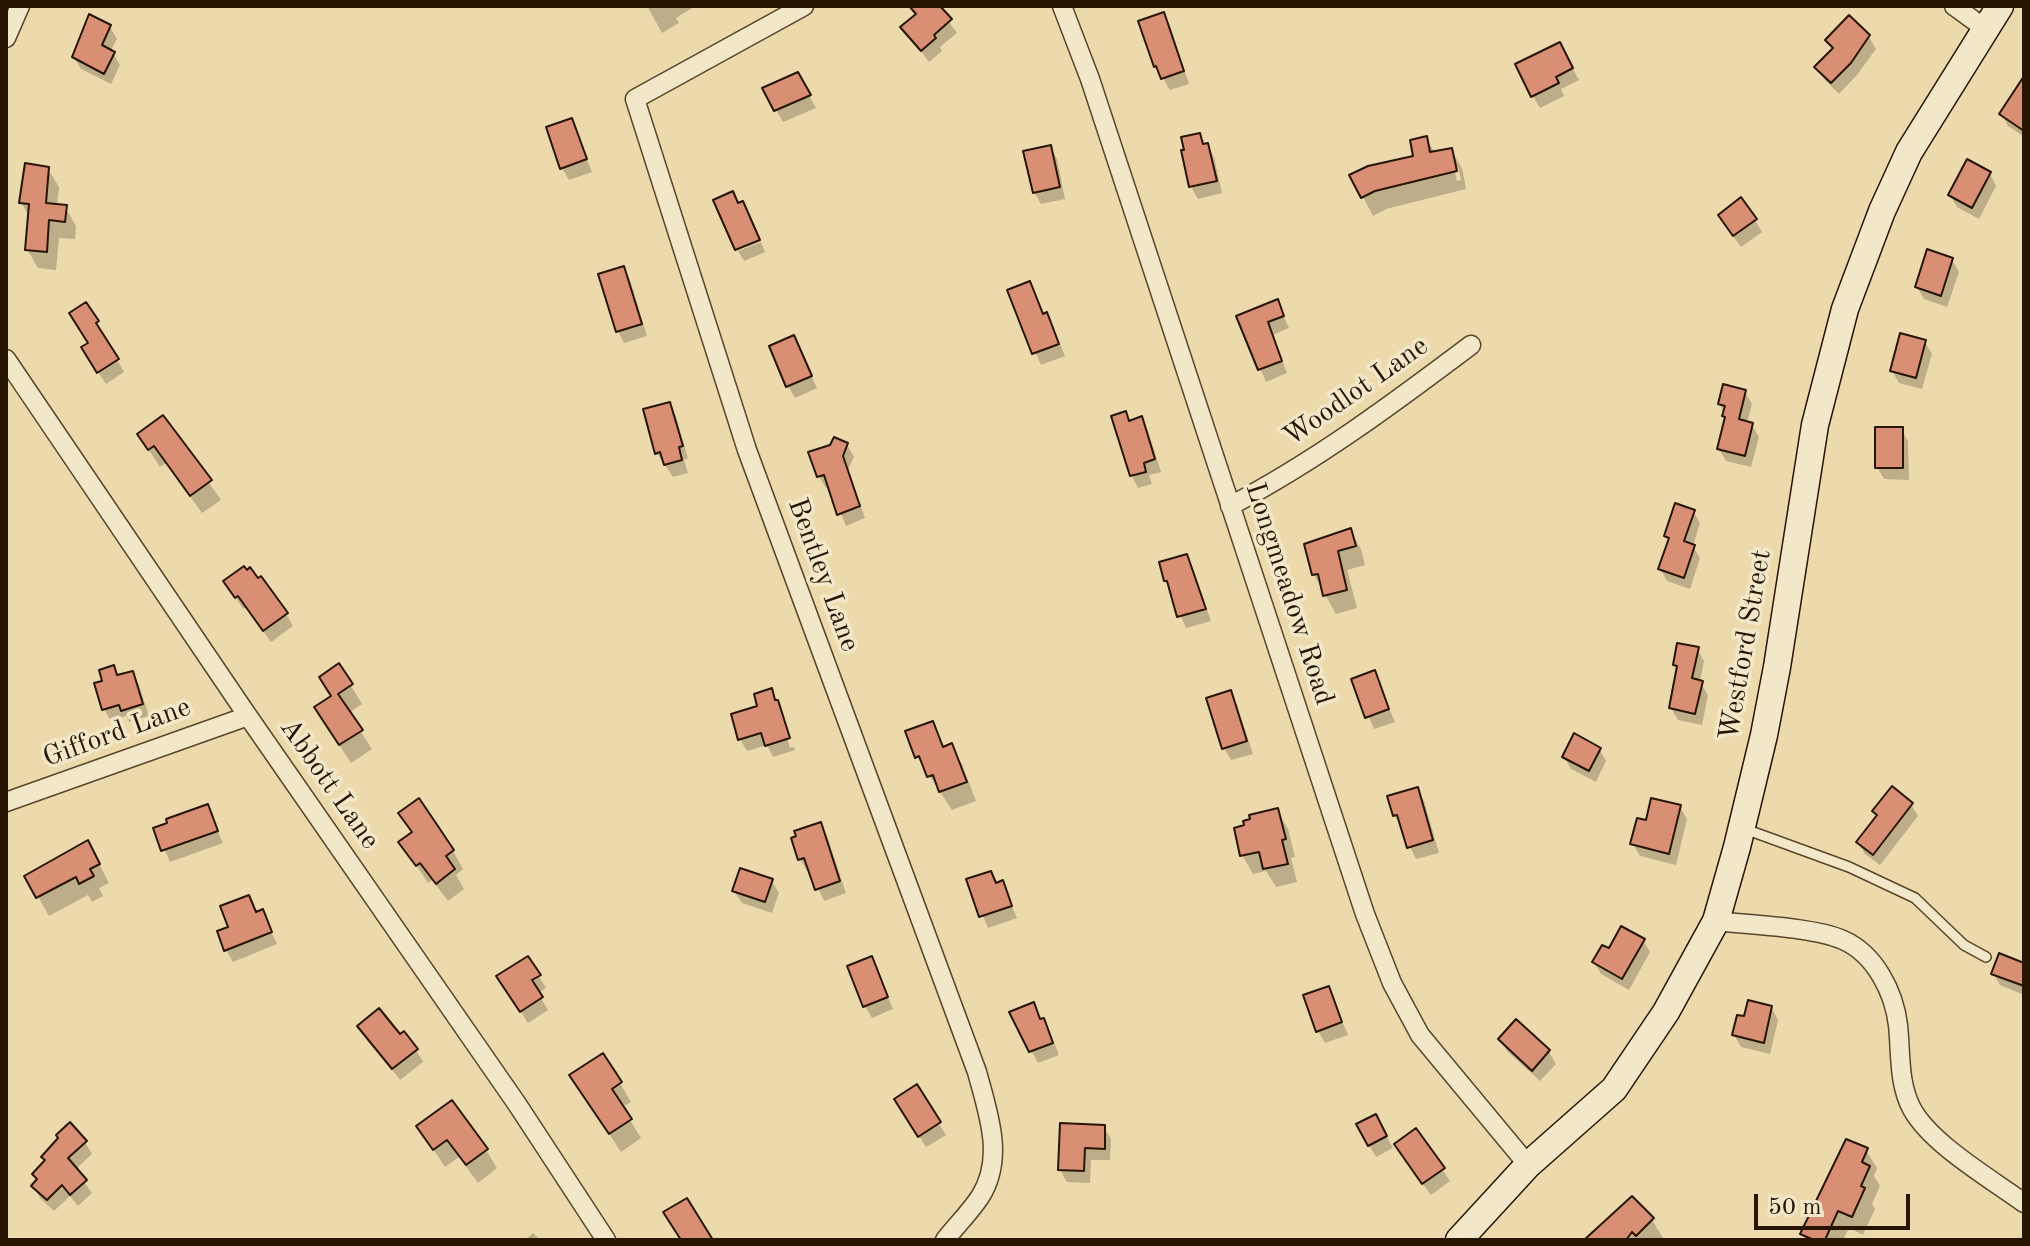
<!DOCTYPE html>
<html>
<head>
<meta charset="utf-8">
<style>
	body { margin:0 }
	#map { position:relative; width:2030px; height:1246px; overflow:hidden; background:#eddaac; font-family:"Old Standard TT",serif }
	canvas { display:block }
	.frame { position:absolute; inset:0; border:8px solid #281500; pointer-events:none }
	.scale { position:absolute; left:1754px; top:1194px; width:156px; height:36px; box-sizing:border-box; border:4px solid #281500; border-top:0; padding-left:10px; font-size:24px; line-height:28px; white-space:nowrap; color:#281500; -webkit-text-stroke:6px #f3e7c9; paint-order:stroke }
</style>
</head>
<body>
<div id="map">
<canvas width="2030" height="1246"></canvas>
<div class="frame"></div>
<div class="scale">50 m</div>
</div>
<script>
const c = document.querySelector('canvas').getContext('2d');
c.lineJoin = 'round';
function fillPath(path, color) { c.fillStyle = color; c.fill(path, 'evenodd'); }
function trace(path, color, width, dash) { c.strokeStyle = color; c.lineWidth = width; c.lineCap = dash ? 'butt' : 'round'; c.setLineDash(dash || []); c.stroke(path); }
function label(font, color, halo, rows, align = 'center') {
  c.font = font + ' "Old Standard TT",serif'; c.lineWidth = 7; c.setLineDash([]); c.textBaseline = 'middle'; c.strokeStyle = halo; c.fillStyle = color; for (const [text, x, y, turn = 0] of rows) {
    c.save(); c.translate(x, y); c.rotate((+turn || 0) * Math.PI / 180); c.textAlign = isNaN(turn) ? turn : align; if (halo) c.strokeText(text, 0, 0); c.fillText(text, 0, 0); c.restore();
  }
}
const shadow = new Path2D(`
	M647,6h44l1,2 -16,10 3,5 -17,10z
	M918,6h19l20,27 -17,14 2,4 -13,11 -26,-34 15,-13z
	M1163,14l7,12 19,58 -19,6 -14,-24z
	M110,27l7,12 -6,11 9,15 -9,19 -30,-15 -7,-12z
	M1869,37l7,12 -19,26 -18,19 -15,-15 -7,-12 16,-17 -5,-10z
	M1566,56l13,24 -18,9 3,7 -24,12 -7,-12z
	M797,74l19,34 -33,14 -19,-33z
	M2024,85v52l-16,-11 -7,-12z
	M571,120l21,52 -23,8 -7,-12z
	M1199,135l15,22 8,36 -24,6 -7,-12 -8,-35z
	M1426,138l9,15 16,-3 11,18 4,21 -80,20 -13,7 -21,-40 63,-18zM1454,167h4l3,13 -4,1z
	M1050,147l7,12 8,40 -24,5 -7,-12z
	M48,169l11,18 -2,19 8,1 11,19 -1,13 -16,-1 -3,32 -18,-2 -11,-19 3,-31 -9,-16z
	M1990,174l6,12 -17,33 -22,-12 -7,-12z
	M1755,220l7,12 -21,15 -14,-19z
	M761,242l4,10 -21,9 -6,-10z
	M1952,260l7,12 -12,35 -23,-8 -7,-12z
	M623,268l7,12 17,56 -23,7 -6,-12z
	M1030,283l14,33 2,-1 7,12 12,29 -24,9 -31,-74z
	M1277,302l12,26 -16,7 14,38 -21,9 -28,-65z
	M86,304l38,68 -18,12 -16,-24z
	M794,337l23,51 -22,10 -7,-12z
	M1925,342l7,12 -10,35 -23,-6 -7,-12z
	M1745,392l7,12 -5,19 5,2 7,12 -8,30 -25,-6 -7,-12 8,-29 -7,-16z
	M669,404l7,12 12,42 -4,2 4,13 -15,4 -16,-24z
	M1126,413l5,9 10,-3 7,12 13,41 -12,3 3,9 -14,4 -6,-12 -18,-59z
	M163,418l58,82 -19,13 -36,-50 -6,4 -21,-32z
	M1901,429l7,12 1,39 -25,-1 -7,-12z
	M847,445l7,12 -6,13 17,48 -19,8 -16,-39 -4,1 -7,-12 -8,-22z
	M1693,511l7,12 -7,23 7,12 -10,31 -23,-8 -7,-12 10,-27 -4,-6z
	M1350,530l11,19 4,16 -18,5 10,38 -21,6 -22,-39z
	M1186,557l7,12 18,52 -25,7 -20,-47z
	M226,582l60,32 7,12 -22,16 -25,-35 -3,2z
	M1697,649l7,12 -4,21 8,13 -6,30 -24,-5 -7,-12 7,-37 -3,-6z
	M339,666l23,38 -13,9 23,36 -21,14 -24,-37z
	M113,668l6,9 13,-4 7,12 10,31 -20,6 -3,-6 -15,5 -7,-12 1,-27z
	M1374,673l21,49 -21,7 -21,-49z
	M771,690l10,18 -3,-3 12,43 4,-1 1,3 -22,7 -6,-12 -20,6 -7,-12z
	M1231,693l6,12 16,49 -22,6 -7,-12 -16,-49z
	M932,723l13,25 6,-2 11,18 14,37 -24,9 -35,-53z
	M1599,749l7,12 -10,21 -25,-13 -7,-12z
	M1417,789l7,12 15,52 -23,6 -21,-44z
	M1911,804l7,12 -38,49 -15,-11 -7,-12 20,-25 -3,-5z
	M207,806l16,37 -53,19 -15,-33z
	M1680,807l7,12 -11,46 -36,-9 -7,-12 14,-21z
	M1277,810l11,19 7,28 -4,1 6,24 -21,5 -10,-16 -13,3 -11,-19z
	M401,814l52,37 10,18 -7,6 8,14 -16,12 -16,-21 -4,3 -27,-41 11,-8z
	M820,824l7,12 19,57 -22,8 -14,-31 -3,1 -7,-12z
	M98,862l11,21 -10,5 4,8 -11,6 -4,-7 -39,21 -22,-39z
	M990,873l7,11 5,-1 15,35 -29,10 -19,-47z
	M772,881l7,12 -7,20 -30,-10 -8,-12z
	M248,897l9,17 5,-2 15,32 -44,18 -7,-12 4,-22z
	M1643,940l7,12 -21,38 -28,-16 -7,-12 15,-11z
	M528,958l18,30 -8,5 10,17 -20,13 -22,-35z
	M871,959l22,50 -21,9 -7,-12z
	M2024,965v30l-24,-10 -7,-12z
	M1328,988l20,47 -23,8 -7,-12z
	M1033,1005l17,27 9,23 -21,8 -10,-18z
	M1771,1007l7,13 -8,34 -29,-7 -7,-12 12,-17z
	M1516,1022l33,30 7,12 -16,17 -33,-30 -7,-12z
	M359,1026l41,11 16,13 7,12 -23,18z
	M620,1083l11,19 -9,5 19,31 -20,14 -38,-58z
	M916,1087l30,48 -20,12 -29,-48z
	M419,1127l67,23 11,18 -19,15 -19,-26 -14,10z
	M1104,1127l7,12 -1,21h-19l-1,23 -23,-1 -7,-12z
	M1382,1128l11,20 -17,9 -7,-12z
	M1416,1131l34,50 -19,14 -28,-38z
	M85,1142l7,12 -17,16 17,23 -14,13 -8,-10 -16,15 -14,-13 -7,-12 13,-25z
	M1866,1150l11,18 -3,8 6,10 -8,18 3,5 -12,26 -14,-7 -6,12h-37l-4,-6z
	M1652,1220l11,18 -2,2h-75z
	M533,1233l7,7h-15z`);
const building = new Path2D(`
	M909,6h31l12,13 -18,16 2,3 -15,13 -21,-24 16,-13z
	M1164,12l20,59 -23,8 -5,-13 -2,1 -16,-46z
	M89,14l22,11 -9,20 13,7 -11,22 -32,-17z
	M1849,15l21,20 -19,28 -20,20 -17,-16 19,-19 -8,-8z
	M1560,42l13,26 -17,9 3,6 -28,14 -16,-33z
	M798,72l13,23 -37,16 -12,-23z
	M2024,76v55l-25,-17z
	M572,118l15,41 -27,10 -14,-42z
	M1200,133l3,11 5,-1 9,38 -28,6 -8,-37h3l-3,-13z
	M1427,136l3,16 22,-4 5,23 -82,20 -14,7 -12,-23 19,-9 45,-10 -3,-16z
	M1051,145l9,42 -27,6 -10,-42z
	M1967,159l24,13 -19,36 -24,-13z
	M25,163l24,4 -3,36 21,2 -2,17 -16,-2 -2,32 -22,-2 4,-46 -10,-1z
	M733,191l5,12 5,-2 17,39 -25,10 -22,-50z
	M1741,197l16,22 -24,17 -15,-21z
	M1927,249l26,9 -12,38 -26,-9z
	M624,266l18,58 -26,8 -18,-58z
	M1030,281l13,33 4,-2 12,32 -27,10 -25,-64z
	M1278,299l6,17 -16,6 14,39 -24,9 -22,-54z
	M86,302l13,19 -3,2 23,36 -22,14 -16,-26 7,-4 -19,-30z
	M1900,333l26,7 -10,38 -26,-7z
	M794,335l18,41 -26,11 -17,-41z
	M1723,384l23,6 -7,29 14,4 -8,33 -28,-7 8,-32 -3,-1 3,-10 -7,-2z
	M670,402l13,44 -4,1 3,13 -18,5 -4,-13 -5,2 -12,-45z
	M1126,411l3,10 13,-5 13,43 -11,4 2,9 -16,4 -19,-60z
	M163,415l49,65 -22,16 -36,-50 -6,4 -11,-16z
	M1875,427h28v41h-28z
	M834,437l14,6 -5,13 17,50 -23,9 -13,-40 -7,2 -9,-25 22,-7z
	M1675,503l20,7 -11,31 11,4 -11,33 -26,-9 11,-31 -5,-2z
	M1351,528l5,18 -18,5 9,39 -24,6 -5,-22 -6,1 -8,-31z
	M1187,554l19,55 -29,8 -10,-36h-3l-5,-19z
	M244,566l3,4 3,-3 8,11 3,-2 27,37 -25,18 -25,-35 -3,2 -12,-17z
	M1677,643l22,4 -7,31 11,3 -8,33 -26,-6 8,-42 -4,-1z
	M339,663l14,21 -15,10 25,36 -24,15 -25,-38 17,-11 -12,-19z
	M114,665l3,10 16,-4 10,33 -22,7 -2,-6 -17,5 -8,-27 8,-2 -3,-11z
	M1375,670l14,39 -24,9 -14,-39z
	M772,688l3,12h3l12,38 -25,8 -4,-13 -23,7 -7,-26 26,-8 -3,-12z
	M1231,690l16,51 -25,8 -16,-51z
	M933,721l10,26 9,-4 15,39 -28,10 -6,-17 -6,2 -8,-21 -4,2 -10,-27z
	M1574,733l27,15 -12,23 -27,-14z
	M1892,786l21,17 -40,52 -17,-13 21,-27 -5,-4z
	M1418,787l15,53 -26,8 -10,-33 -4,1 -6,-20z
	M419,798l35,52 -8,6 9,13 -19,15 -16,-21 -4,3 -18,-24 14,-10 -14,-19z
	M1651,798l30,7 -12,49 -39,-10 7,-26 9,2z
	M208,804l10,27 -57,20 -8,-23 14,-5 -1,-4z
	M1278,808l8,31 -4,1 6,24 -25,5 -4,-17 -19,4 -6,-28 10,-3 -1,-4 7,-2 -1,-4z
	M821,822l19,59 -25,9 -11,-32 -6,2 -7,-22 5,-2 -2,-5z
	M88,840l12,24 -10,5 4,7 -15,8 -3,-7 -40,21 -12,-22z
	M740,868l33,11 -8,23 -33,-11z
	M991,871l5,12 7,-3 9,26 -33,11 -13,-38z
	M249,895l7,17 7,-3 9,23 -48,19 -7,-20 11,-4 -8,-21z
	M1621,926l24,13 -23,40 -30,-17 10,-17 7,3z
	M1999,953l25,10v23l-33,-12z
	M528,956l13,19 -9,5 11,17 -23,15 -24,-36z
	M872,956l16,41 -25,10 -16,-41z
	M1329,986l13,36 -26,10 -13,-37z
	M1748,1000l24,6 -8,37 -32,-8 5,-20 7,1z
	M1034,1002l6,17 4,-1 9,25 -24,9 -20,-40z
	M379,1008l21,26 4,-3 14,18 -26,20 -35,-43z
	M1516,1019l34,31 -18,21 -34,-32z
	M603,1053l19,29 -10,7 20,30 -23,15 -40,-59z
	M917,1084l24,38 -23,15 -24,-38z
	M452,1100l36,49 -22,16 -19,-25 -14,10 -17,-24z
	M1376,1114l11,22 -19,10 -12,-22z
	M70,1122l17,19 -19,17 19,22 -17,15 -8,-10 -15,15 -16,-14 6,-7 -5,-5 13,-14 -4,-3 17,-19 -2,-3z
	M1060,1123l45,2v24l-20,-1 -1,23 -26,-1z
	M1416,1128l29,40 -23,16 -28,-40z
	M1846,1139l22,9 -6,14 8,4 -9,20 4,2 -13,29 -14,-6 -13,29h-11l-14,-6z
	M1632,1196l22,22 -18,18 -4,-4 -6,8h-42z
	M687,1198l26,42h-32l-18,-28z`);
const service = new Path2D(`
	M1745,829l104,38 66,31 49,47 22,12`);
const minor = new Path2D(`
	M804,6l-169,93 112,351 230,622c11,41 28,86 3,125 -10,15 -24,29 -35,43
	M1062,6l28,73 275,835 27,69 28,52 108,130
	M1954,6l33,24
	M6,38l14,-32
	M6,359l237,350 274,395 89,136
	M1230,506c86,-45 164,-103 241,-161
	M6,802l242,-86
	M1716,921c34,4 98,6 127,19 32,14 51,52 55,85 3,27 0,58 14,84 19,35 79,70 112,94`);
const secondary = new Path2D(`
	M1459,1240l69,-75 86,-76 52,-77 50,-91 21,-74 27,-112 13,-68 38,-242 30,-116 37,-98 27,-59 91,-146`);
const streetNames = [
	["Woodlot Lane",1356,392,-35],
	["Bentley Lane",823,575,70],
	["Longmeadow Road",1289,594,72],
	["Westford Street",1746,645,-80],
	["Gifford Lane",117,733,-20],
	["Abbott Lane",329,784,55]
];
fillPath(shadow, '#0003');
fillPath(building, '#d88f73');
trace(building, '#281500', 2);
trace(service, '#59462b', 12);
trace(minor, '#59462b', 21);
trace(secondary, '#281500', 29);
trace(service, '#f3e7c9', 9);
trace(minor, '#f3e7c9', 18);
trace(secondary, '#f3e7c9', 26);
label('28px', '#281500', '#f3e7c9', streetNames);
</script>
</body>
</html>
